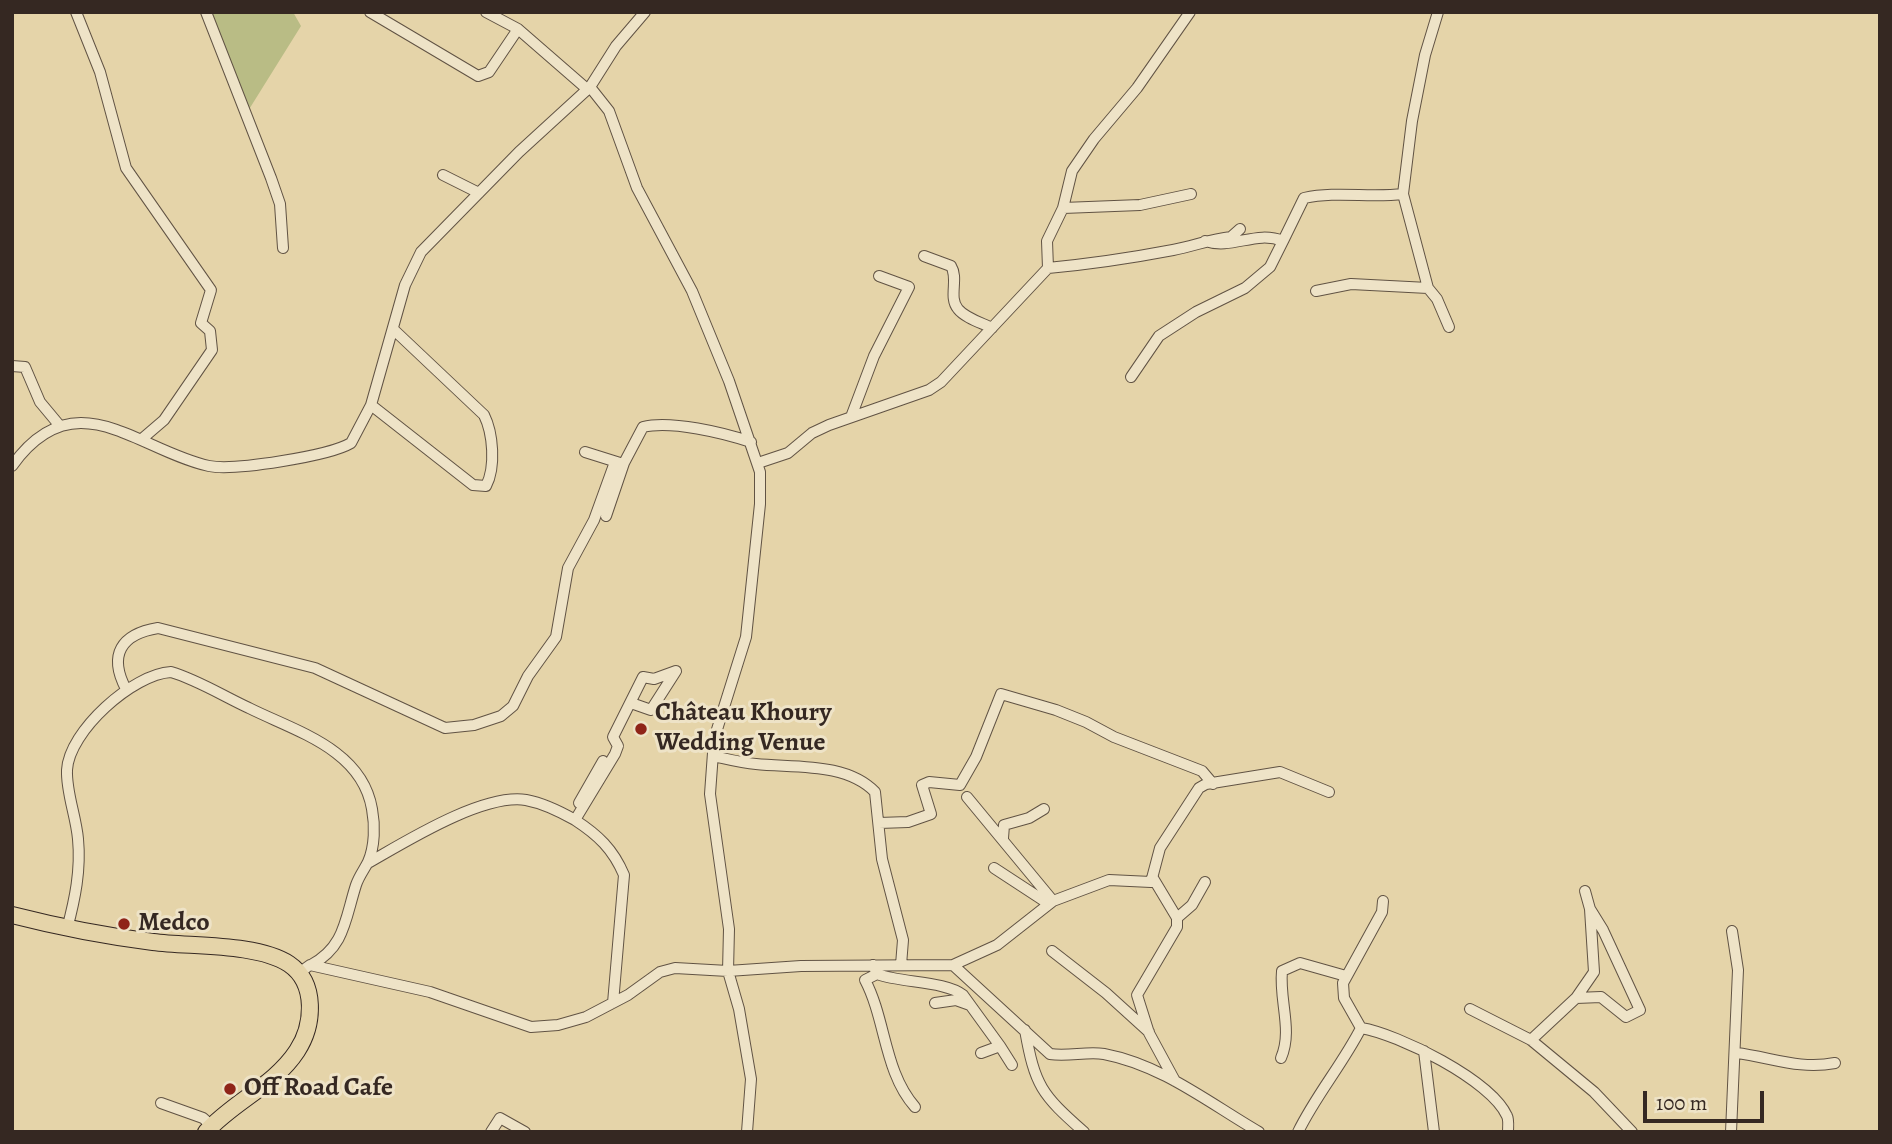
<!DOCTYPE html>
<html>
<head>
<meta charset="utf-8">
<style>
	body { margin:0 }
	#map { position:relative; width:1892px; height:1144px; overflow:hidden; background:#e5d4a9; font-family:Alegreya,serif }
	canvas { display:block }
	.frame { position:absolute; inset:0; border:14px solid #352822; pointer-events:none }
	.scale { position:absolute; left:1643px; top:1091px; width:121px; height:32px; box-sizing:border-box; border:4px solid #352822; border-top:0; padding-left:9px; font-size:21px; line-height:24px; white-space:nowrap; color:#352822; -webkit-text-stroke:5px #eee3c7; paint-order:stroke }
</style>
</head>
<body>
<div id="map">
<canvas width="1892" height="1144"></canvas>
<div class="frame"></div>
<div class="scale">100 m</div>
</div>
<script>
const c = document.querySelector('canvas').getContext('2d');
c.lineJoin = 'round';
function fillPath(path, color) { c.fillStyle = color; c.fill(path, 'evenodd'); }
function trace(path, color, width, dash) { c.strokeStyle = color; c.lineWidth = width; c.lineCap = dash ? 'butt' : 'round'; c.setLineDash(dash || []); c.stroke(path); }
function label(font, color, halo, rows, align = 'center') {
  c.font = font + ' Alegreya,serif'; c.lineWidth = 6; c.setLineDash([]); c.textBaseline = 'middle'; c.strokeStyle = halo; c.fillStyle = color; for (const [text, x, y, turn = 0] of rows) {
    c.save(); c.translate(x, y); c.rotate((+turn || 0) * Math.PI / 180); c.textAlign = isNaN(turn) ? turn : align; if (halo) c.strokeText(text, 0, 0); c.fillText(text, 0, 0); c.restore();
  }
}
const green = new Path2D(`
	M207,12h86l8,14 -53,85 -34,-91z`);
const minor = new Path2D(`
	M76,12l24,60 26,96 85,122 -10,33 9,8 2,19 -48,70 -21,18
	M206,12l65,166 9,26 3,44
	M370,12l108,64 11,-4 29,-43
	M486,12l32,17 69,60
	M1438,12l-13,43 -13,66 -9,73 25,94 9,11 12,28
	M590,87l19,24 28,77 55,103 37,90 31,91v32l-14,133 -32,102 -4,55 19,135 -1,42 11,38 12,70 -4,53
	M443,175l36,18
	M1063,208l77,-3 51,-11
	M1283,241l21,-43c33,-7 65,0 99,-4
	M924,256l27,10c8,13 -3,31 7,43 7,9 24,14 34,19
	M1048,268l-1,-27 16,-33 9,-37 22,-32 43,-51 53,-76
	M1316,291l35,-7 77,4
	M12,366l13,1 15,35 20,24
	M1131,377l28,-41 37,-24 49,-24 25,-21 13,-26c-28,-11 -50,9 -78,0
	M371,405l102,80 13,1c10,-19 7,-53 -2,-71l-91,-86
	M851,417l23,-61 35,-69 -30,-11
	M585,452l35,11
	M758,463l30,-10 24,-20 17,-8 100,-35 12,-8 107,-114c42,-4 83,-10 125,-18 21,-4 38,-11 58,-13l9,-8
	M12,466c63,-88 125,-16 197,0 25,5 120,-10 142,-23l20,-38 34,-120 16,-33 98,-100 71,-65 26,-41 29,-34
	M606,516l18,-53 19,-36c28,-7 81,6 108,15
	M126,689c-18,-34 -5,-55 32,-61l157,40 130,60 29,-3 27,-9 12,-10 15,-30 28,-39 12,-69 26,-48 21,-58
	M713,756c14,3 28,7 43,8 38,4 90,-2 119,28l7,67 21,81 -2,25
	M967,797l86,104
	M579,803l24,-42
	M575,820l40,-66 3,-8 -5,-9 30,-60 11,2 22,-8 -25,39 -20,-7
	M879,823l29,-1 23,-8 -9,-29 7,-3 31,3 16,-28 25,-63 55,16 30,12 28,15 88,34 11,13
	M1003,838l1,-13 25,-7 15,-9
	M368,863c37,-21 115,-70 158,-63 16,3 35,12 49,20 23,15 38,29 49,55l-11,128
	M994,868l55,36
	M1153,878l24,40v9l-40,68 12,38 26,48
	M1585,891l5,18
	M1177,918l15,-13 13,-23
	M67,929c8,-30 14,-59 11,-90 -2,-23 -12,-47 -11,-69 2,-39 66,-96 104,-98 27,8 52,24 78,36 46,23 113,41 123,101 3,16 3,37 -4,53 -4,8 -9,14 -12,23 -11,34 -11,62 -45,80
	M1052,951l54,42 43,39
	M873,965l4,9c24,9 68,7 86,21l37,51 -19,7
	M953,965l44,-20 56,-44 56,-21 42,2 9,-34 39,-60 7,-4 74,-12 49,20
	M299,973l11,-8 120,27 101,35 27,-2 28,-8 42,-22 32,-23 15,-4 53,3 73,-5 152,-1 97,89c18,3 37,-3 54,0 58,11 105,49 155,78
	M877,974l-12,6c21,40 19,92 50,127
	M935,1003l21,-3 14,5
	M1470,1009l61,31 63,52 38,40
	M1361,1028l-17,-30 -1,-15 39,-71 1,-11
	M1025,1030c10,56 16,64 59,102
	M1531,1040l45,-42 25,-1 25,20 14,-7 -37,-80 -13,-21 4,63 -18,26
	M1000,1046l12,19
	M1424,1051l10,81
	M1736,1053c35,4 63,17 99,10
	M1281,1058c12,-28 -2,-57 1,-87l18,-8 46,13
	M161,1103l42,15 9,8
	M491,1132l9,-14 25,14
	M1298,1132c18,-37 44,-67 63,-104 37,6 130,52 146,88 2,4 1,11 1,16
	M1731,1132l7,-162 -6,-39`);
const trunk = new Path2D(`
	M12,915c47,12 93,21 141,27 38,5 104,1 136,22 28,19 25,61 8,87 -23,35 -63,50 -91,81`);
const markers = [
	[641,729,7,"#8f2418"],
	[124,924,7,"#8f2418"],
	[230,1089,7,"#8f2418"]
];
const poiNames = [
	["Château Khoury",655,714],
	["Wedding Venue",655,744],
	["Medco",138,924],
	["Off Road Cafe",244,1089]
];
fillPath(green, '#b9bc85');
trace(minor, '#615344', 12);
trace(trunk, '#352822', 18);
trace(minor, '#eee3c7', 10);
trace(trunk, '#e5d4a9', 16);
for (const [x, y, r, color] of markers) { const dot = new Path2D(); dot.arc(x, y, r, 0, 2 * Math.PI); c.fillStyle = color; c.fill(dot); trace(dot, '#eee3c7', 2.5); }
label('bold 26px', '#352822', '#eee3c7', poiNames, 'left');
</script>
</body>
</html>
